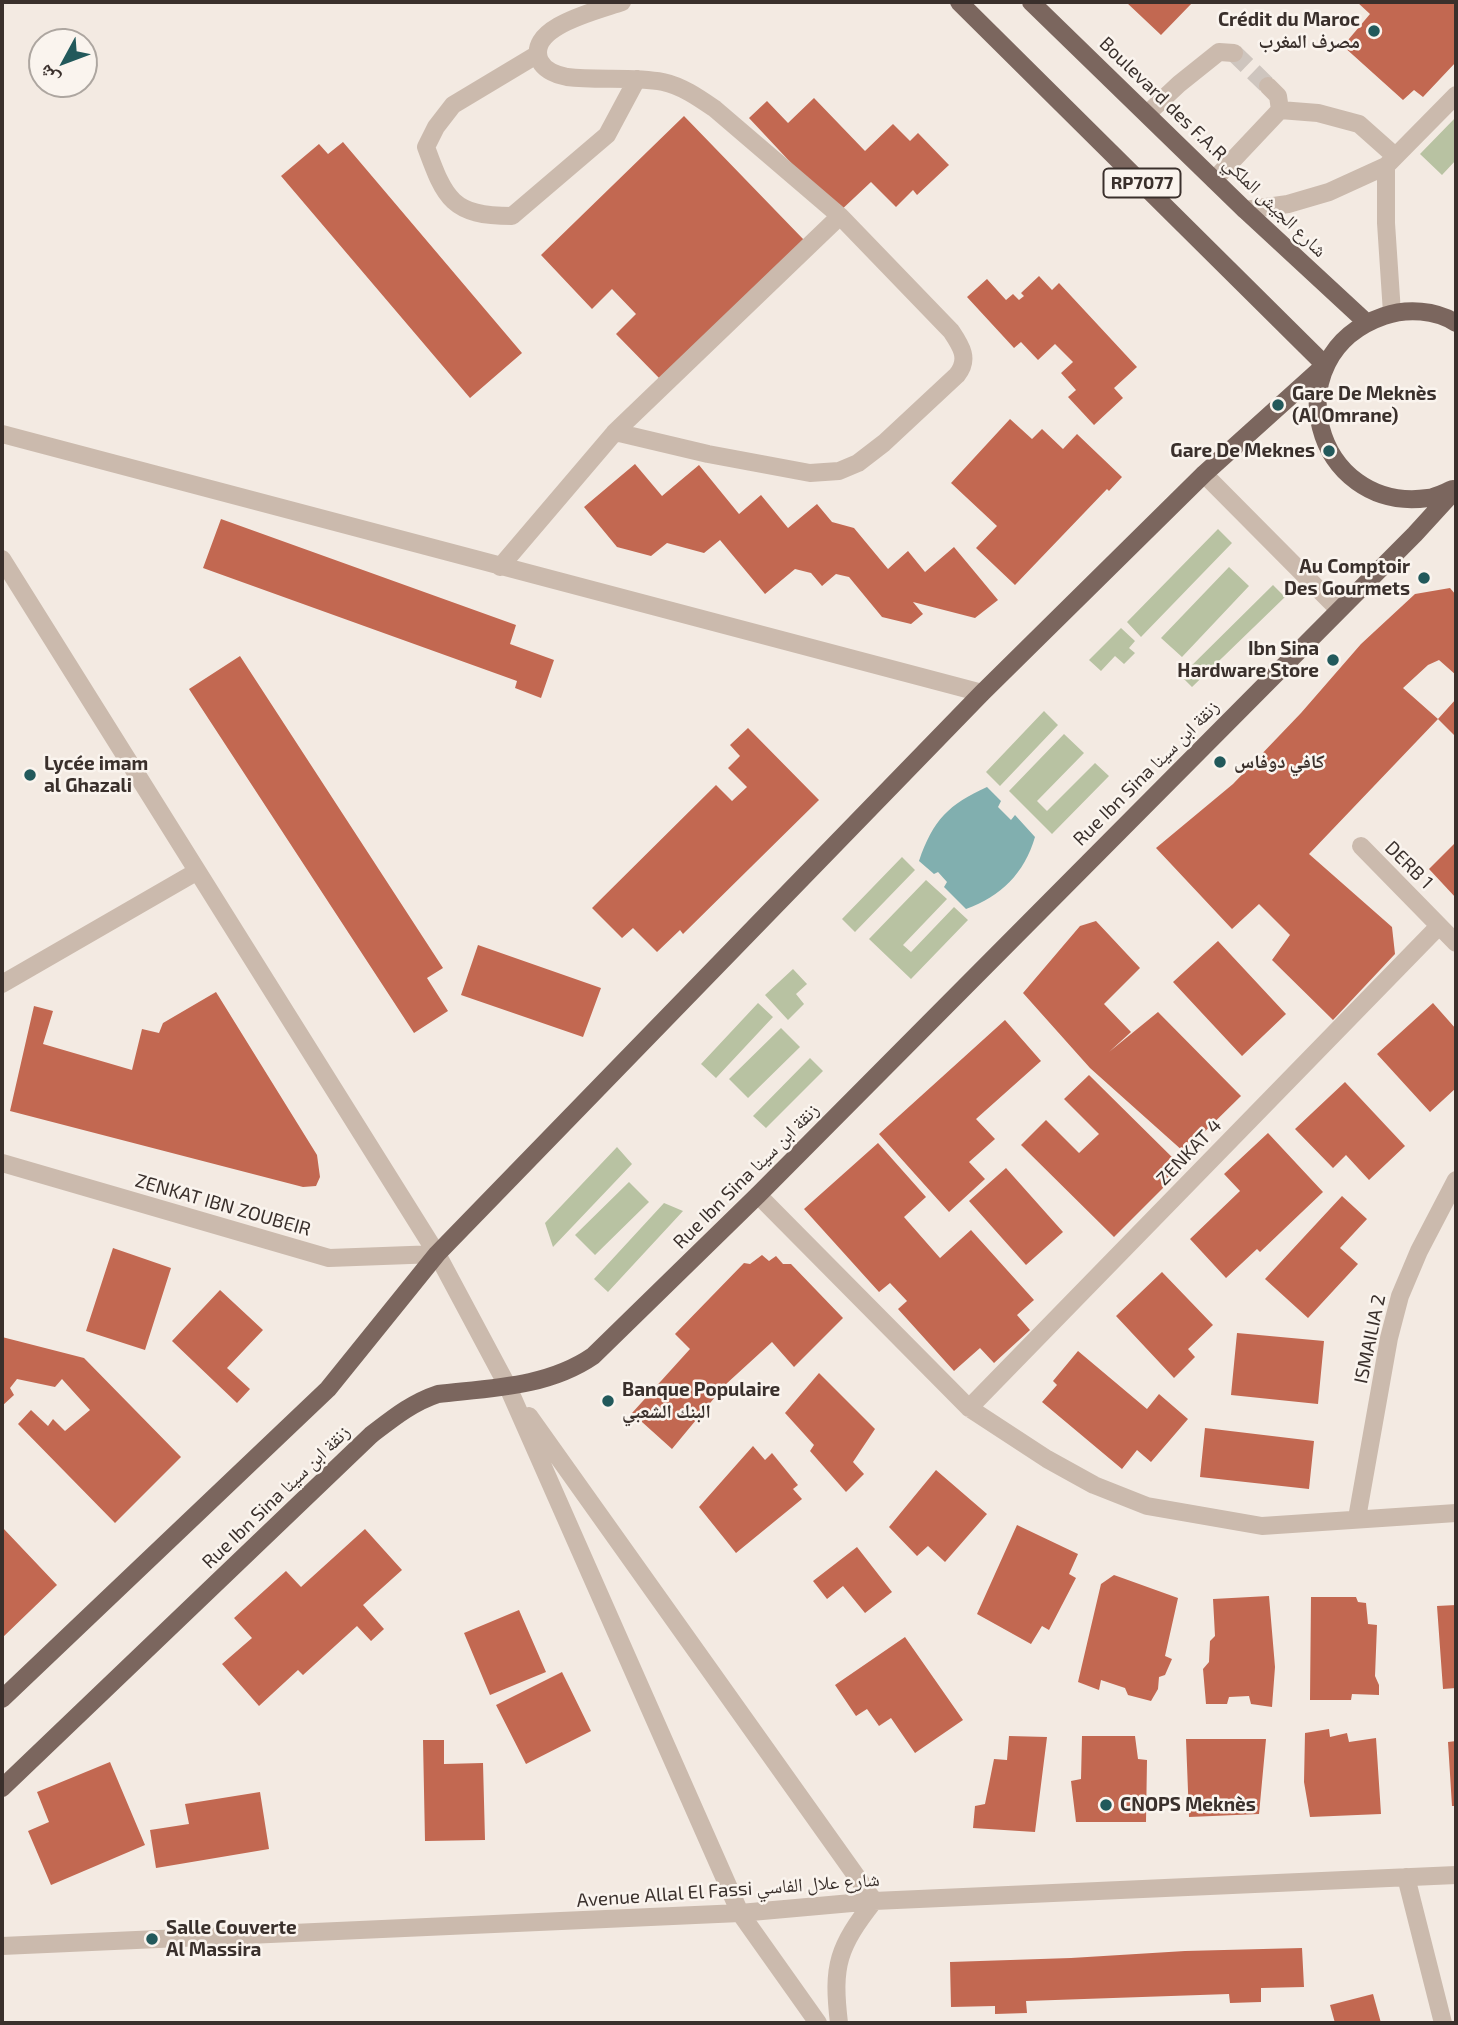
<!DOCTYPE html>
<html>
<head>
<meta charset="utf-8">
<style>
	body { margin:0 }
	#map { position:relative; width:1458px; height:2025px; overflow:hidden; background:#f3eae2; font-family:"Exo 2","Noto Naskh Arabic",sans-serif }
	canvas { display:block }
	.frame { position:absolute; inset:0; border:4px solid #3a302c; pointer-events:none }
	.north { position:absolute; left:28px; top:28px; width:70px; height:70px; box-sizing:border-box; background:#faf4ee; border:2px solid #ada6a0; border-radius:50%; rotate:229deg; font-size:19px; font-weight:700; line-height:28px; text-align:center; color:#3a302c }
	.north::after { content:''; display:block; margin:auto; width:24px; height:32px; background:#22595b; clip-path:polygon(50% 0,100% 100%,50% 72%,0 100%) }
</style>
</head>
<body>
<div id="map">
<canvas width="1458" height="2025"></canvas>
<div class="frame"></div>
<div class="north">ش</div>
</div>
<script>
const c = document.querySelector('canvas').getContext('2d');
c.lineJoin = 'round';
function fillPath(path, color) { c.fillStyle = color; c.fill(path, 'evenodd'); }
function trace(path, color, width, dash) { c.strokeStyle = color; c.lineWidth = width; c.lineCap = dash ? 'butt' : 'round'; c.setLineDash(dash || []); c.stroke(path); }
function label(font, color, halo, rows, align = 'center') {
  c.font = font + ' "Exo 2","Noto Naskh Arabic",sans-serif'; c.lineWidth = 5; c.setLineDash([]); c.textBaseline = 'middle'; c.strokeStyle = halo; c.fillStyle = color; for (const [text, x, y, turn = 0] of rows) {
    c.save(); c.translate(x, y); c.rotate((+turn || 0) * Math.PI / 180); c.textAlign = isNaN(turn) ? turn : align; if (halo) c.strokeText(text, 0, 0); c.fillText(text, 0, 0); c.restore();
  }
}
const green = new Path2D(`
	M1456,117v43l-14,15 -22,-21z
	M1218,529l14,14 -91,94 -14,-15z
	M1229,567l20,19 -67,71 -21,-19z
	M1273,585l12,12 -93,90 -11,-11z
	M1121,628l14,13 -6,7 6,5 -11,11 -9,-8 -14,15 -12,-11z
	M1044,711l14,14 -58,61 -14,-14z
	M1064,734l20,19 -47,48 10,10 48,-48 14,13 -57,58 -43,-43z
	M902,857l13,13 -60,62 -13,-13z
	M926,880l21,19 -44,46 8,7 43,-45 14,13 -57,59 -42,-40z
	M793,969l14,15 -11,10 8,10 -16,16 -23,-25z
	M758,1003l15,14 -57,61 -15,-14z
	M781,1028l19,19 -52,51 -19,-19z
	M810,1058l13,13 -57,57 -13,-12z
	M617,1147l15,17 -79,83 -8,-24z
	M629,1182l20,20 -54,53 -20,-20z
	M664,1203l19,8 -75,81 -14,-13z`);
const water = new Path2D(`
	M987,787l14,14 -3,6 13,13 4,-5 20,22c-11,37 -34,59 -69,72l-22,-22 3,-5 -9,-10 -4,2 -15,-13c14,-41 30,-57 68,-74z`);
const building = new Path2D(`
	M1126,2h67l-32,33z
	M1357,2h99v60l-33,35 -9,-7 -11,10 -60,-54 27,-32z
	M814,98l51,53 28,-27 17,17 8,-8 31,32 -32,30 -4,-5 -17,17 -25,-25 -33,31 -89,-95 18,-17 21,22z
	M684,116l120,124 -144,139 -44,-45 20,-20 -24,-25 -20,20 -51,-54z
	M343,142l179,211 -52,45 -189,-222 38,-32 9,10z
	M1039,276l13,14 7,-7 78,84 -23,21 9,10 -29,27 -26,-28 8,-7 -15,-17 12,-11 -18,-18 -17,16 -17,-18 -7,6 -47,-51 20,-18 19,21 7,-6 6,6 5,-4 -3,-3z
	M1010,419l22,20 10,-10 21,20 14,-15 45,43 -13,14 -2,-2 -92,96 -39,-37 21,-22 -46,-43z
	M635,464l27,32 37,-31 40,49 22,-19 27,33 29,-24 15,18 22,6 34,41 20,-18 17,21 29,-25 44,53 -23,18 -62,-16 10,12 -12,10 -29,-7 -33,-40 -13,-3 -14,12 -11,-13 -16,-4 -30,25 -45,-54 -16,13 -37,-10 -16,13 -34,-9 -33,-40z
	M221,519l295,106 -6,19 44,16 -13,38 -26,-10 2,-7 -314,-113z
	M1450,588l6,7v80l-17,-15 -11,5 -25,23 35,31 -129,135 83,73 3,27 -62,66 -61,-60 18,-25 -31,-31 -27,25 -76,-81 77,-64 68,-71 60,-69 54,-50z
	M240,656l203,312 -16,10 21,33 -34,22 -225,-344z
	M1456,699v38l-18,-18z
	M748,728l71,72 -136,134 -3,-4 -23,22 -24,-24 -11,10 -30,-30 124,-123 16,16 15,-14 -19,-19 12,-12 -10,-11z
	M1456,842v56l-27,-29z
	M1096,921l44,47 -36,36 27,28 -22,20 49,-40 83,84 -57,56 -94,-84 -67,-75 57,-67z
	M1218,941l68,73 -44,42 -69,-74z
	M478,945l123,43 -18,49 -122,-42z
	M216,992l101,163 3,22 -4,9 -13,1 -293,-76 24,-105 19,5 -10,33 89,26 10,-41 17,4 4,-10z
	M1433,1003l23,26v59l-26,24 -53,-58z
	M1005,1020l36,41 -65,58 19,20 -26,23 16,17 -36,33 -70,-78z
	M1089,1075l94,93 -69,69 -93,-92 25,-25 33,33 20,-19 -35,-35z
	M1345,1082l60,64 -36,34 -23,-25 -13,13 -38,-39z
	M1268,1133l55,59 -63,60 -3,-3 -31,29 -36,-39 50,-48 -16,-17z
	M878,1143l48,54 -22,20 36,41 31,-28 63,70 -17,15 13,15 -36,33 -14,-15 -26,23 -56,-62 9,-8 -17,-18 -11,9 -75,-83z
	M1006,1168l57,64 -37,33 -57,-64z
	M1342,1196l25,23 -27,29 18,16 -50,54 -43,-39z
	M113,1248l58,20 -26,82 -59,-19z
	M762,1255l7,6 7,-5 7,8h8l52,54 -49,49 -22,-25 -47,43 -53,64 -40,-36 58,-64 -15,-15 69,-71 6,1z
	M1162,1272l51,53 -25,24 7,8 -21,21 -58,-62z
	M220,1290l43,40 -36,38 23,21 -13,14 -65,-62z
	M1237,1333l87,8 -6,63 -87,-9z
	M2,1337l82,21 97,99 -66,66 -97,-99 13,-14 17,16 5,-7 12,12 25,-21 -28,-31 -7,8 -38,-8 -7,9 4,7 -12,11z
	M1078,1351l69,58 12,-15 29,25 -37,43 -14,-12 -15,19 -80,-67 15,-17 -4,-4z
	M819,1373l56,56 -22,33 11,12 -18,18 -36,-41 4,-6 -29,-32z
	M1205,1428l109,13 -5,48 -109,-12z
	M753,1446l12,14 7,-7 26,32 -5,4 9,10 -66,54 -37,-46z
	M936,1470l51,44 -42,48 -17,-16 -11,10 -28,-29z
	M1017,1525l61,29 -9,20 7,4 -27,52 -7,-4 -11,18 -54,-30z
	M2,1527l55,58 -55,53z
	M365,1529l37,41 -39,35 21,24 -13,12 -14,-15 -54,49 -5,-5 -39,36 -37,-42 30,-26 -18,-20 52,-47 15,16z
	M857,1547l35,45 -27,21 -22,-27 -16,13 -14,-18z
	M1114,1575l64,23 -13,58 7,3 -7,16 -6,2 -1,12 -7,12 -23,-6 -3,-7 -24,-8 -2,10 -21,-8 23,-98z
	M1269,1596l6,71 -3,40 -21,-3 -2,-8 -20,1 -2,7h-21l-3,-35 6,-7 1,-21 5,-5 -2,-37z
	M1311,1597h45l2,5 8,1 2,21 9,1 -2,51 4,9v10l-27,-1 -1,6h-41z
	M1456,1605v83l-13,1 -6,-83z
	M519,1610l27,62 -56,23 -26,-62z
	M905,1637l58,83 -48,33 -24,-35 -12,8 -12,-17 -11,7 -21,-31z
	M562,1672l29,59 -65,33 -30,-59z
	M1329,1729l1,8 17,-4 2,9 27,-4 5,76 -71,3 -6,-35 1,-49z
	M1009,1736l38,1 -12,95 -62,-4 2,-22 10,-2 9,-45 13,1z
	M1082,1736h53l3,23 9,1 -1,62h-70l-5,-41 10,-2z
	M1186,1739h80l-7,75 -70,3z
	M423,1740h21v24l39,-1 2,77 -60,1z
	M1456,1741v65h-4l-4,-64z
	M110,1762l35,83 -94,40 -23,-54 21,-9 -12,-30z
	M260,1792l9,57 -113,19 -6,-38 39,-6 -4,-20z
	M1302,1948l2,39 -43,1v14l-31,1 -1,-9 -203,7 1,12 -32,1v-8l-44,1 -1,-45 121,-4 114,-7z
	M1373,1994l8,29h-46l-5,-18z`);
const minorTunnel = new Path2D(`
	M1234,53l34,33`);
const minor = new Path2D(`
	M538,54l-85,51 -17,22 -10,20c19,52 26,69 86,69l95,-81 30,-56
	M1268,86l10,10 2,14
	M1280,110l38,3 41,11 36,32
	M1147,114l32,-30 40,-32 15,1
	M1214,180l66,-70
	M1245,210l43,-6 41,-12 57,-26
	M1392,313l-6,-90v-57l70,-71
	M615,432l93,22 102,19 29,-2 19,-8 26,-20 73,-68c13,-16 4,-29 -6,-44l-111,-115 -125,-107c-16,-11 -33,-23 -52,-27 -32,-6 -65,-1 -96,-5 -10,-2 -22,-6 -27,-16 -16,-34 60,-51 82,-59
	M2,434l980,259
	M1204,474l134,135
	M2,559l435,695 70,131 233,528 78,110
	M500,567l115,-135 225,-216
	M1361,846l95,97
	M2,984l194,-112
	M2,1163l327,95 108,-4
	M758,1195l211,213 78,51 47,26 53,21 115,20 194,-13
	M969,1408l470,-482
	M529,1416l345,485
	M1357,1518l32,-180 11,-42 19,-45 37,-71
	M1406,1877l37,146
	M2,1946l738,-33 134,-12 582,-26
	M839,2023c-7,-58 -1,-76 35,-122`);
const major = new Path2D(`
	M1031,2l214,208 121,112
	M1453,489c-8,3 -17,8 -25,9 -114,16 -157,-143 -44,-182 23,-8 52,-6 72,7
	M2,1699l326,-310 109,-135 545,-561 222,-219 121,-109 -366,-363
	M2,1788l369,-353c21,-16 40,-32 67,-41 53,-6 110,-7 155,-38l165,-161 657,-661 41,-45`);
const markers = [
	[1374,31,7,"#22595b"],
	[1278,405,7,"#22595b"],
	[1329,451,7,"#22595b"],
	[1424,578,7,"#22595b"],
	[1333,660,7,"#22595b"],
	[1220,762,7,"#22595b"],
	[30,775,7,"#22595b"],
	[608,1401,7,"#22595b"],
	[1106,1805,7,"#22595b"],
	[152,1939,7,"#22595b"]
];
const shields = [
	[1142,183,77]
];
const shieldNames = [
	["RP7077",1142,183]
];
const poiNames = [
	["Crédit du Maroc",1360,20,"right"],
	["مصرف المغرب",1360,42,"right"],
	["Gare De Meknès",1292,394],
	["(Al Omrane)",1292,416],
	["Gare De Meknes",1315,451,"right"],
	["Au Comptoir",1410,567,"right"],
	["Des Gourmets",1410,589,"right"],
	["Ibn Sina",1319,649,"right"],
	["Hardware Store",1319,671,"right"],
	["كافي دوفاس",1234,762],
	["Lycée imam",44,764],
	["al Ghazali",44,786],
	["Banque Populaire",622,1390],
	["البنك الشعبي",622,1412],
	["CNOPS Meknès",1120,1805],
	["Salle Couverte",166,1928],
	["Al Massira",166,1950]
];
const streetNames = [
	["Boulevard des F.A.R شارع الجيش الملكي",1213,147,44],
	["Rue Ibn Sina زنقة ابن سينا",1146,773,-45],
	["DERB 1",1409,865,45],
	["ZENKAT 4",1189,1152,-46],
	["Rue Ibn Sina زنقة ابن سينا",746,1176,-45],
	["ZENKAT IBN ZOUBEIR",223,1205,16],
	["ISMAILIA 2",1370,1339,-78],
	["Rue Ibn Sina زنقة ابن سينا",276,1497,-44],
	["Avenue Allal El Fassi شارع علال الفاسي",728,1890,-4]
];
fillPath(green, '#b8c2a2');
fillPath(water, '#81afaf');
fillPath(building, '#c26851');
trace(minorTunnel, '#cec5be', 18, [18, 9]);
trace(minor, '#cbbaad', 18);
trace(major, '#7b665e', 18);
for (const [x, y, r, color] of markers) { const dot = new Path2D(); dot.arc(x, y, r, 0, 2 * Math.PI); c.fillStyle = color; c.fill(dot); trace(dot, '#faf4ee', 2.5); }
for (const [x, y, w] of shields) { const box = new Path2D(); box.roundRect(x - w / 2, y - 14.5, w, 29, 5); c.fillStyle = '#faf4ee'; c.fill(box); trace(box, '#3a302c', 2); }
label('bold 18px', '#3a302c', null, shieldNames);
label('bold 19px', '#3a302c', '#faf4ee', poiNames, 'left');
label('19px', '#3a302c', '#faf4ee', streetNames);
</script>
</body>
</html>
